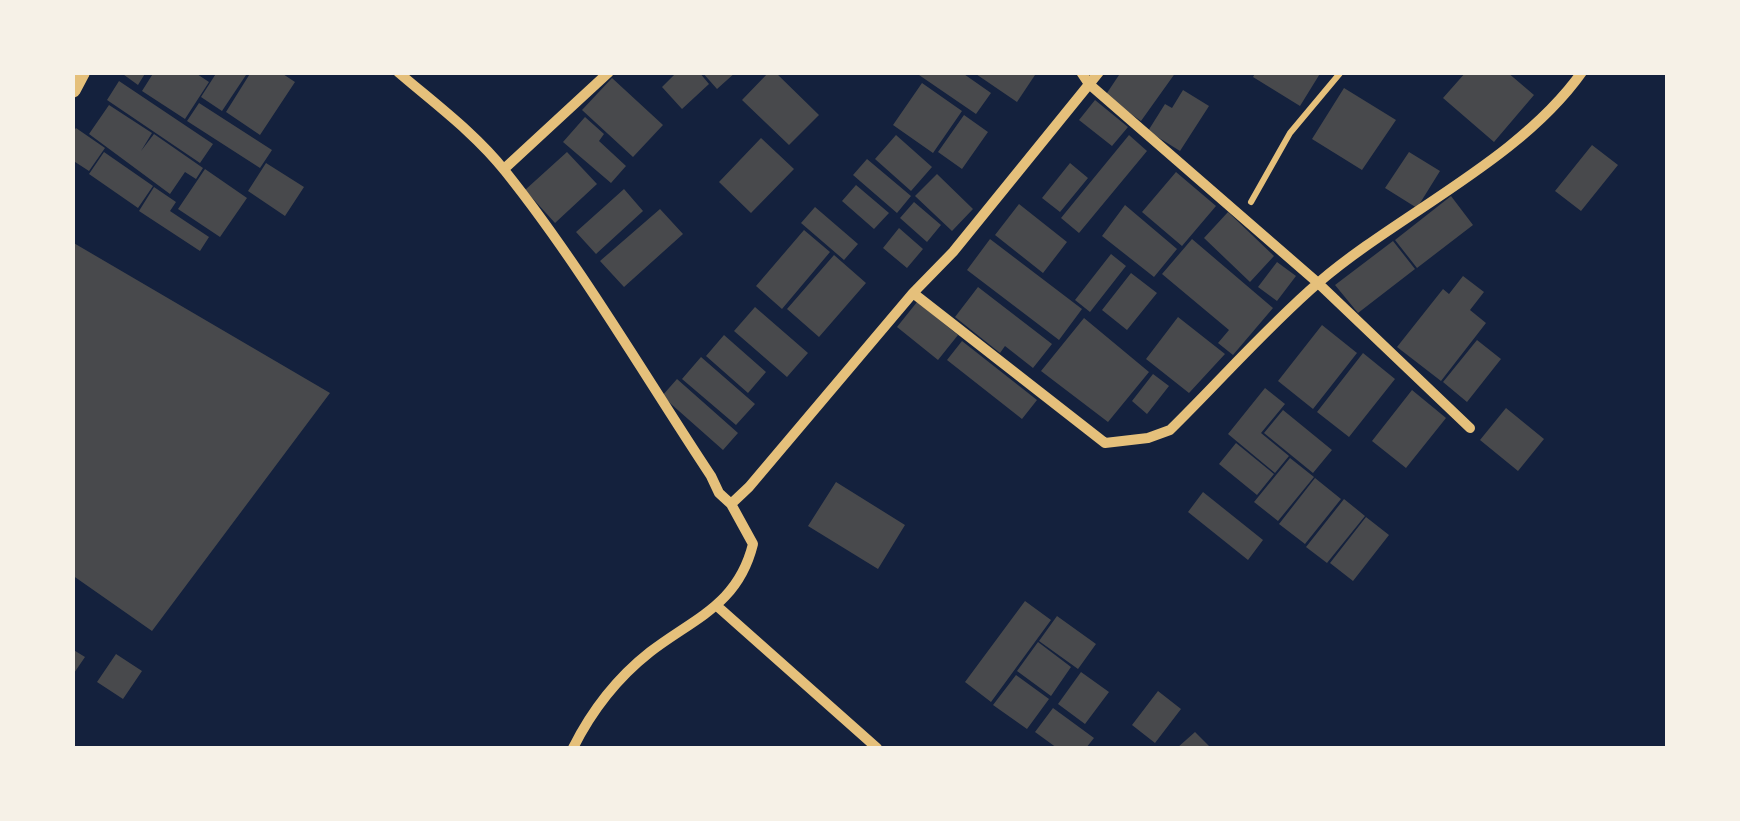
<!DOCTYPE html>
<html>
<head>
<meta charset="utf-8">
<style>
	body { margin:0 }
	#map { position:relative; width:1740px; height:821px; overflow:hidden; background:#14213d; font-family:"PT Sans Narrow",sans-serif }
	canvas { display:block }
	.frame { position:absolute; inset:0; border:75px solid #f6f1e7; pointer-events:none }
</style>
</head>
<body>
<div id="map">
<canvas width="1740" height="821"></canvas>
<div class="frame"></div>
</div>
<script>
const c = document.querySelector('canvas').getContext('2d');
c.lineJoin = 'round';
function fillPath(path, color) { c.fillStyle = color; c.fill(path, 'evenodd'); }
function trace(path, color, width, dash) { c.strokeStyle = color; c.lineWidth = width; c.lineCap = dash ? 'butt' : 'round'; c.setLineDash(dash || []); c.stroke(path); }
const building = new Path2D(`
	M120,72h26l-8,13z
	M154,72h40l15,10 -24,37 -43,-28z
	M217,72h31l-26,39 -21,-14z
	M251,72h29l15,10 -35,53 -34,-23z
	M677,72h22l10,12 -27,25 -20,-22z
	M702,72h34l-19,17z
	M769,72h6l44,43 -30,30 -47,-45z
	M921,72h40l30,21 -15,21 -57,-39z
	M973,72h64l-20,30z
	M1121,72h55l-35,49 -36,-25z
	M1256,72h65l-21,34 -47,-29z
	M1466,72h41l27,23 -40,47 -51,-44z
	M612,78l51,47 -30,32 -51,-47z
	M119,81l94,63 -13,19 -93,-63z
	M922,83l40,28 -29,42 -40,-28z
	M1344,88l52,32 -34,50 -50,-31z
	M1183,90l26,16 -29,45 -32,-20 17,-27 7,4z
	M1095,100l33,27 -16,19 -33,-26z
	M199,103l73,47 -12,18 -73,-47z
	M109,105l43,28 -11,18 13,-17 49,34 -7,11 -11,-7 -15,22 -81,-60z
	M964,115l24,17 -26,37 -24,-17z
	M585,117l19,17 -5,7 27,25 -15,17 -48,-41z
	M76,128l29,20 -16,23 -17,-11v-27z
	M896,135l36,32 -21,24 -36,-32z
	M1129,135l18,16 -68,82 -18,-15z
	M761,138l33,31 -43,44 -32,-31z
	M1592,145l26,20 -37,46 -26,-20z
	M104,152l49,34 -15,22 -49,-34z
	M567,152l30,32 -42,39 -30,-33z
	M1409,152l31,19 -23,37 -32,-20z
	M867,159l44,37 -14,17 -44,-38z
	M266,163l38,24 -19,29 -37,-25z
	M1070,163l18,15 -28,34 -18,-14z
	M205,169l42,29 -27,39 -42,-28z
	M1176,172l40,34 -34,40 -40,-34z
	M937,174l36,35 -21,22 -37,-35z
	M856,185l33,28 -15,16 -32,-28z
	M154,187l22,15 -6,9 39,26 -9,14 -61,-40z
	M624,189l19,22 -47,43 -20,-22z
	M1451,196l22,29 -56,43 -22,-28z
	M914,202l27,23 -14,17 -27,-24z
	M1019,204l48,38 -24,31 -48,-38z
	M1125,205l52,44 -23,28 -52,-41z
	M815,207l43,37 -14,16 -43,-37z
	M660,209l23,25 -59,53 -24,-26z
	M1228,212l46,44 -24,26 -46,-44z
	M899,228l24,21 -16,19 -24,-20z
	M804,230l26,22 -48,57 -26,-23z
	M990,239l92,70 -23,31 -92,-70z
	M1192,239l81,69 -40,47 -15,-12 11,-13 -67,-56z
	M1393,241l22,28 -57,44 -23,-28z
	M72,242l258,151 -178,238 -80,-56z
	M1111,254l15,12 -36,46 -15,-12z
	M834,255l32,28 -47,54 -32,-28z
	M1277,262l19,14 -19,25 -19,-14z
	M1131,273l26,20 -30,37 -25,-20z
	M1463,276l21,16 -14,18 16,13 -45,58 -44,-34 46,-58 6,5z
	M978,287l74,57 -19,24 -28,-22 -5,7 -45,-36z
	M917,302l41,33 -20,25 -41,-33z
	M755,307l53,46 -21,24 -53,-46z
	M1178,317l47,37 -36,39 -43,-34z
	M1084,318l65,54 -41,50 -67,-51z
	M1322,325l35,28 -44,56 -35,-28z
	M724,335l42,37 -18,21 -42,-37z
	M1477,340l24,19 -34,43 -24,-20z
	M962,341l75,59 -15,19 -75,-59z
	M1363,353l32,26 -46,58 -32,-25z
	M701,357l54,47 -19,21 -54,-46z
	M1153,374l16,12 -22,28 -15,-13z
	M677,379l61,54 -15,17 -61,-54z
	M1265,388l20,16 -24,29 28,23 -14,17 -47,-39z
	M1412,390l34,28 -40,50 -34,-27z
	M1506,408l38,31 -26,32 -38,-31z
	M1283,410l49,40 -19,23 -49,-40z
	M1236,443l38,31 -17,21 -38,-31z
	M1290,458l24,19 -36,44 -24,-19z
	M1315,478l26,21 -36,45 -26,-20z
	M836,482l69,43 -27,44 -70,-43z
	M1203,492l60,48 -15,20 -60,-48z
	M1344,499l21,17 -38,47 -21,-16z
	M1366,517l23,18 -36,46 -23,-18z
	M1025,601l26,19 -60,82 -26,-20z
	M1057,616l39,28 -18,25 -39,-28z
	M1038,642l33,25 -20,29 -34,-25z
	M72,649l13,8 -13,19z
	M116,654l26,17 -19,28 -26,-17z
	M1081,672l28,20 -24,32 -27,-20z
	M1016,675l33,24 -22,30 -34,-24z
	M1158,691l23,18 -26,34 -23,-18z
	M1053,708l41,30 -8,10h-29l-22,-16z
	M1195,732l16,16h-34z`);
const path = new Path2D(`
	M1251,202l39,-69 51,-61`);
const minor = new Path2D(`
	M398,72c36,31 77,61 107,99 76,95 139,204 206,305l8,17 12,11 22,40c-15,61 -59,74 -103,108 -33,26 -59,60 -77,96
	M1081,72l8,12 229,199 152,145
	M504,169l105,-97
	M913,293l192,150 43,-5 22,-8c49,-48 96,-102 148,-147 80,-69 202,-123 264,-211
	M731,504l18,-17 164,-194 40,-41 146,-180
	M717,606l160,142`);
const tertiary = new Path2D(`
	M72,89l9,-17`);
fillPath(building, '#48494c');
trace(path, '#e5c07b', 6);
trace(minor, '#e5c07b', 10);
trace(tertiary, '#e5c07b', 18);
</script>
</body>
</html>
